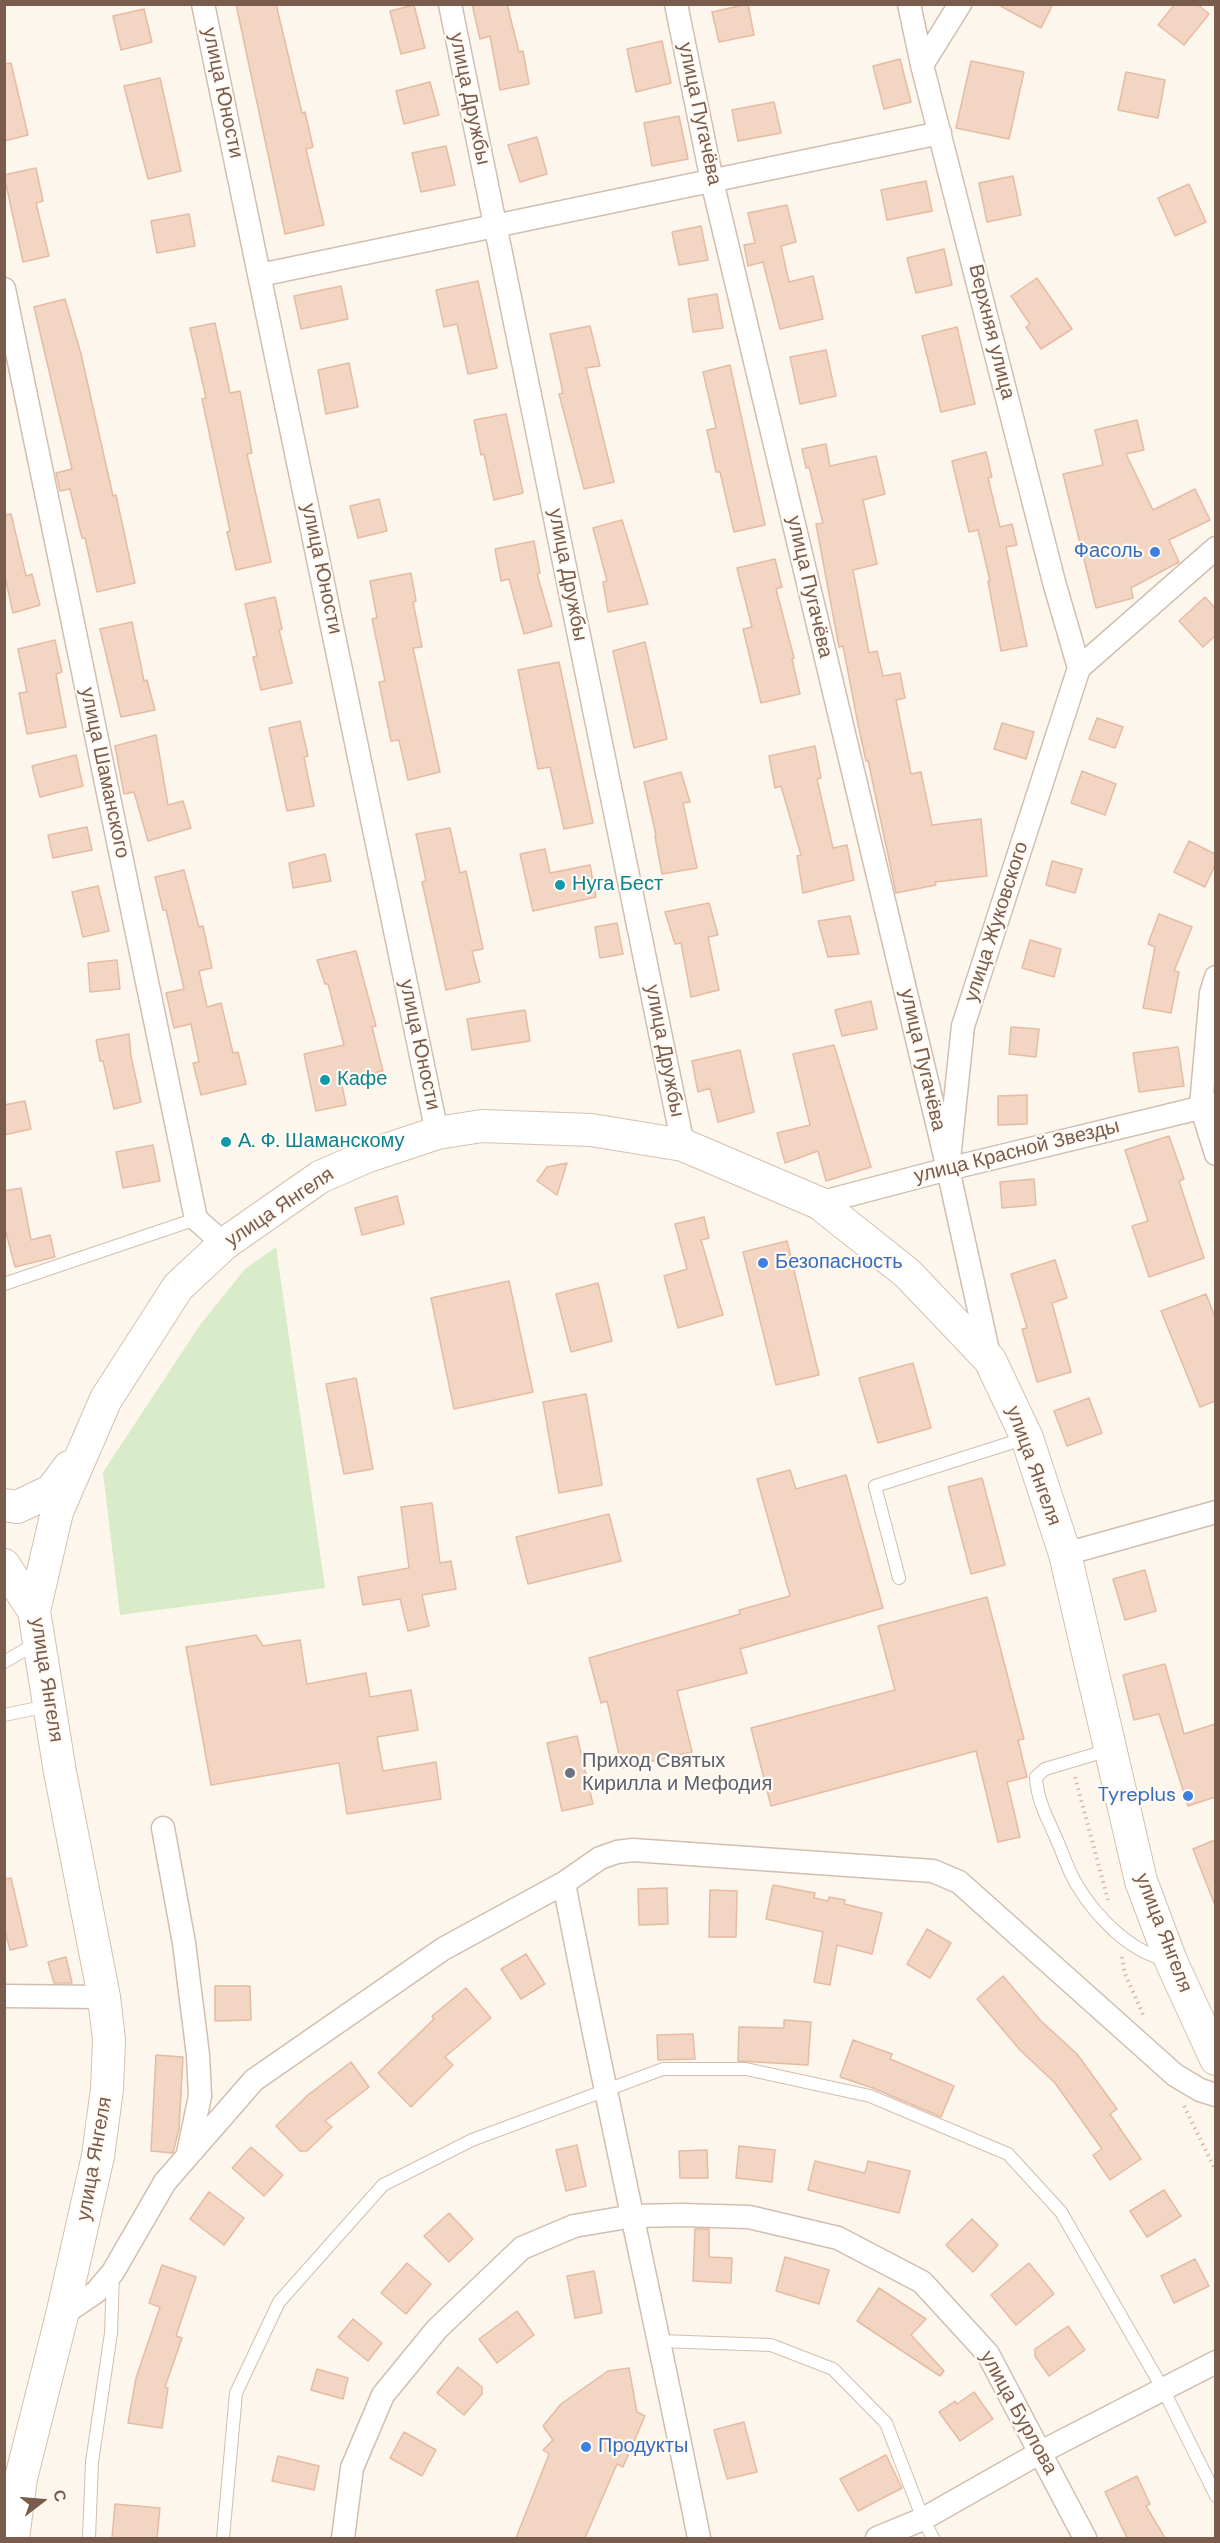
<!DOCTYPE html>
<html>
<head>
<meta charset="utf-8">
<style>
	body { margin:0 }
	#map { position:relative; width:1220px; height:2543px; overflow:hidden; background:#fdf6ec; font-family:"DM Sans",sans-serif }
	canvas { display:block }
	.frame { position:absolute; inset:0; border:6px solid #7a5c4d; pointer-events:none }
	.north { position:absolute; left:12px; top:2471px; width:60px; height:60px; -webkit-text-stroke:4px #fffaf3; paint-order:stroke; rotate:74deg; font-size:16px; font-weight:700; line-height:24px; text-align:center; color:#7a5c4d }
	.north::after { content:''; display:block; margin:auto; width:21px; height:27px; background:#7a5c4d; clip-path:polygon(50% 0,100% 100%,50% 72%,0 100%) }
</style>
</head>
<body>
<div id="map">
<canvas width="1220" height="2543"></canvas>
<div class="frame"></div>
<div class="north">С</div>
</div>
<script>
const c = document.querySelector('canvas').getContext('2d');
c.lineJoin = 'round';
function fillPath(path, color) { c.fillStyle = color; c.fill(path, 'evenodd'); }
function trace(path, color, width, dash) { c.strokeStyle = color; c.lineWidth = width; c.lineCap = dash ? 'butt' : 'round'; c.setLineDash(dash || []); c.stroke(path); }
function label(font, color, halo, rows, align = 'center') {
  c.font = font + ' "DM Sans",sans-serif'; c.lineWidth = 4.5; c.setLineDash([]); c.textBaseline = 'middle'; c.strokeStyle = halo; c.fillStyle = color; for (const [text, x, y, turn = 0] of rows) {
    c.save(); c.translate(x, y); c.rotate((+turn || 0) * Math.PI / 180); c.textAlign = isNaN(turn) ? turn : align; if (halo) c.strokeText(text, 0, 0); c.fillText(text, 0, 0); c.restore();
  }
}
const green = new Path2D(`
	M276,1247l49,341 -205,27 -17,-143 97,-147 45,-56z`);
const building = new Path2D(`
	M236,4h40l26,109 3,-1 8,35 -7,2 18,76 -39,9z
	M472,4h35l12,48 4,-1 6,33 -29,6 -10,-54 -10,3z
	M748,4l6,31 -35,7 -7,-30z
	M997,4h56l-12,24z
	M1175,4h22l12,10 -25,31 -26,-20z
	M414,5l11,43 -24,6 -11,-43z
	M144,9l8,33 -31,8 -8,-34z
	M662,41l9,42 -35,9 -9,-43z
	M900,59l11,43 -27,7 -11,-43z
	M971,61l53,11 -15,67 -53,-11z
	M11,63l17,72 -24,6v-77z
	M1126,72l39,8 -7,38 -40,-8z
	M160,78l21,93 -33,8 -24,-93z
	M430,82l9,33 -35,9 -8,-33z
	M774,102l7,31 -43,8 -6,-31z
	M679,116l9,43 -36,7 -8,-43z
	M537,137l10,37 -27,8 -12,-37z
	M446,146l9,39 -34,7 -9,-39z
	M36,168l7,33 -7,2 13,53 -26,6 -19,-87z
	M1013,176l8,39 -34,7 -8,-39z
	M926,181l6,30 -45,9 -6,-30z
	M1189,184l17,38 -31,14 -17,-38z
	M787,205l9,37 -15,4 8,36 24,-6 10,43 -43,10 -17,-67 -15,4 -4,-21 11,-2 -7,-30z
	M189,214l6,32 -38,7 -6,-32z
	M701,226l7,34 -29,5 -7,-33z
	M944,249l8,36 -36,8 -9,-35z
	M1037,278l35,51 -31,20 -15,-22 4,-3 -19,-28z
	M478,281l19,87 -29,6 -11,-50 -13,3 -8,-37z
	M341,286l7,33 -47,10 -7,-33z
	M717,294l6,34 -30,4 -5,-33z
	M65,299l16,55 32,142 3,-1 19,88 -38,9 -12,-54h-3l-12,-49 -10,2 -4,-18 16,-4 -38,-162z
	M215,323l15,70 10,-2 12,62 -5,1 24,108 -35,8 -9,-38 3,-1 -28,-132 4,-1 -16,-70z
	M590,326l10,40 -14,2 28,114 -30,7 -25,-95 4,-1 -13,-59z
	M957,327l18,77 -34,8 -19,-76z
	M826,350l10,46 -36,8 -10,-47z
	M349,363l9,44 -32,7 -8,-44z
	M730,365l35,160 -31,7 -14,-60h-4l-9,-42 9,-2 -13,-56z
	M506,414l17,79 -29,7 -10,-46 -3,1 -7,-35z
	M1137,420l7,30 -18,4 27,56 42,-21 15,31 -41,20 10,22 -48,26 2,10 -37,10 -33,-134 40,-9 -8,-35z
	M826,444l4,22 46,-10 9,38 -22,6 14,64 -24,6 16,83 8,-2 6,25 17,-3 5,25 -9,2 15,74 10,-2 11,53 49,-6 6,57 -52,6 1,3 -40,8 -28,-133 -2,1 -7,-32 -16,-83 -4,1 -23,-123 7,-1 -14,-56 -3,1 -4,-19z
	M986,452l6,25 -4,1 12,49 12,-3 5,21 -11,2 21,99 -26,5 -13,-70h2l-12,-51 -9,2 -17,-71z
	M379,499l8,32 -29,7 -8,-32z
	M11,514l15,62 6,-2 8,31 -27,8 -9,-41v-57z
	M622,520l26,84 -40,8 -5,-30 4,-1 -14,-53z
	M534,541l6,32 -3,1 15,52 -28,8 -15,-55 -8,2 -6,-32z
	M775,559l7,28 -6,2 18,69 -2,1 8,35 -39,9 -18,-74 9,-2 -15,-59z
	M411,573l5,28 -3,1 9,45 -9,1 27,124 -32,8 -9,-40 -8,1 -12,-59 6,-1 -13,-62 5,-1 -7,-37z
	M275,597l7,32 -3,1 13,53 -31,7 -8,-33 4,-1 -12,-52z
	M1205,597l10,11v28l-12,11 -24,-26z
	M132,622l12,59 3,-1 8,30 -34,7 -21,-88z
	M55,640l7,32 -6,2 10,53 -39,7 -8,-41 8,-1 -9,-43z
	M645,642l22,97 -33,9 -21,-97z
	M559,662l34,161 -29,6 -14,-62 -12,2 -20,-99z
	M1097,718l26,9 -8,21 -26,-9z
	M300,721l8,35 -4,1 10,49 -27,5 -18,-83z
	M1002,723l32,9 -8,27 -32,-10z
	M156,735l12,70 15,-4 8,27 -43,13 -14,-49 -10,2 -9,-48z
	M815,746l6,32 -4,1 16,69 14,-3 7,35 -51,13 -6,-37 4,-1 -20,-69 -6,2 -6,-32z
	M76,755l7,31 -43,11 -8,-31z
	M1082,771l34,13 -11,31 -34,-12z
	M681,772l9,30 -7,1 14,65 -35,6 -7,-38 1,-1 -12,-53z
	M87,827l5,23 -39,8 -5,-23z
	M450,828l10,45 6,-2 17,78 -11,2 8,31 -34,8 -24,-108 4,-1 -10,-47z
	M1189,841l26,13v11l-10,22 -31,-15z
	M545,849l5,24 40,-8 6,32 -63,14 -13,-57z
	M325,854l6,27 -38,7 -4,-25z
	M1052,861l30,8 -7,24 -29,-8z
	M184,870l15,57 4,-1 9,42 -13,3 8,36 14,-4 12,50 5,-1 8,32 -45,11 -8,-32 6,-1 -8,-38 -17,4 -8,-35 18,-4 -18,-79h-3l-8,-33z
	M98,886l11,45 -26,6 -11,-45z
	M709,903l9,32 -10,2 11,53 -28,7 -10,-54 -6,1 -10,-32z
	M1159,914l33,13 -18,44 5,1 -8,41 -28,-5 12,-61 -7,-3z
	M850,916l9,38 -31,3 -10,-36z
	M617,923l6,31 -23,4 -5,-31z
	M1030,940l31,9 -7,28 -32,-9z
	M356,951l20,75 -4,1 11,44 -42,9 5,25 -30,6 -12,-57 40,-9 -16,-61h-3l-8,-24z
	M117,960l3,29 -30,3 -2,-29z
	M871,1001l6,28 -35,7 -7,-26z
	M525,1010l5,31 -58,9 -5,-31z
	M1011,1027l28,2 -3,28 -27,-3z
	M129,1034l2,22 10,46 -27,7 -11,-48h-3l-4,-21z
	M834,1045l37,122 -45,14 -8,-30 -33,12 -8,-30 33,-8 -17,-71z
	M1178,1047l6,39 -45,6 -6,-39z
	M740,1050l14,62 -36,10 -8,-34 -12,4 -6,-31z
	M1027,1095v29l-29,1v-29z
	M25,1101l6,28 -27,6v-30z
	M1169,1136l15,43 -5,2 25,77 -55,19 -17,-51 16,-5 -23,-71z
	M153,1145l7,36 -37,7 -7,-36z
	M567,1163l-10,32 -20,-14 10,-14z
	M1034,1179l2,26 -34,3 -2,-26z
	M21,1188l10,52 19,-5 5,22 -40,10 -11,-42v-34z
	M397,1196l7,28 -42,11 -7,-27z
	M704,1217l5,21 -8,2 22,75 -45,13 -14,-52 23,-7 -12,-45z
	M787,1241l32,134 -43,10 -33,-133z
	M1055,1260l12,38 -15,5 19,69 -34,10 -15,-53 5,-1 -16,-54z
	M509,1281l24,111 -79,17 -23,-111z
	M598,1283l14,58 -41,11 -15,-58z
	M1206,1294l9,23v84l-15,6 -39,-96z
	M913,1363l18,65 -53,15 -19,-65z
	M356,1378l17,91 -29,5 -18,-90z
	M586,1394l16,91 -43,8 -16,-91z
	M1089,1398l13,35 -35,13 -13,-35z
	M790,1470l6,19 50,-14 37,133 -143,41 7,24 -70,18 15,61 -70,16 -15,-67 -6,2 -12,-45 151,-44 -1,-4 51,-14 -33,-117z
	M982,1478l23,87 -34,9 -23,-87z
	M432,1503l8,60 11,-2 5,28 -34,6 7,31 -21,5 -8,-32 -37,6 -5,-28 51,-9 -8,-61z
	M609,1514l12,47 -93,23 -12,-47z
	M1145,1570l11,41 -31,9 -12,-41z
	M987,1597l37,142 -6,1 9,37 -20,5 13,55 -22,5 -22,-91 -205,55 -20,-78 144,-38 -17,-64z
	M256,1635l7,11 37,-6 7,44 59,-11 4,24 41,-7 7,40 -41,7 6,34 53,-9 5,37 -94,15 -8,-51 -128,22 -25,-138z
	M1165,1664l19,70 31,-10v73l-27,9 -29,-92 -25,6 -11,-45z
	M577,1736l16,68 -31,7 -15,-68z
	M1215,1840v63h-1l-21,-54z
	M11,1878l16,68 -17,4 -6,-23v-48z
	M773,1885l42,8 -1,5 14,3 1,-4 16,3 -1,4 38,9 -10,41 -35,-9 -7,40 -16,-3 9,-50 -57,-13z
	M667,1888l1,36 -29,1 -1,-36z
	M710,1890l27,1 -1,46h-27z
	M927,1929l24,14 -21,35 -23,-14z
	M526,1954l19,30 -24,15 -20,-30z
	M66,1957l6,26h-18l-6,-21z
	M1003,1976l38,45 36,33 40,55 -7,5 31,45 -31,21 -17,-25 9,-6 -47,-66 -35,-33 -43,-51z
	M215,1986h35l1,34 -36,1z
	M466,1988l25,30 -46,39 8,8 -42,42 -33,-34 56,-54 -2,-3z
	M784,2020l27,2 -3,43 -70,-4 1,-34 45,1z
	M693,2034l2,25 -37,1 -1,-25z
	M853,2040l39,14 -2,5 64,27 -13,31 -68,-29 -33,-11z
	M156,2055l27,2 -4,72 -6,24 -22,-2z
	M351,2062l18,25 -44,34 7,6 -25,24h-7l-24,-25 32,-31z
	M577,2145l9,41 -20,5 -10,-41z
	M739,2146l36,4 -3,32 -36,-4z
	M251,2147l32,28 -19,21 -32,-28z
	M707,2150l1,28h-28l-1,-27z
	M815,2161l50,12 3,-12 42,10 -11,42 -91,-23z
	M1164,2190l17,26 -34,21 -17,-26z
	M209,2192l35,26 -20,27 -34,-26z
	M449,2213l24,26 -24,23 -25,-26z
	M972,2219l26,26 -25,27 -27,-27z
	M695,2229h14v28l23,1 -1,25 -38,-2z
	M785,2257l44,13 -10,34 -43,-13z
	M1195,2259l14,27 -35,17 -13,-27z
	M407,2263l24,21 -25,30 -25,-21z
	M1029,2263l25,31 -38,31 -25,-30z
	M162,2265l34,12 -20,59 6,2 -17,49 3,1 -6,40 -34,-5 8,-45 24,-71 -11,-4z
	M594,2271l8,42 -27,5 -8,-42z
	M879,2288l47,31 -15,16 33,36 -4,5 -83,-55z
	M517,2311l17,24 -37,28 -18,-24z
	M353,2319l29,24 -14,18 -30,-24z
	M1068,2326l17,24 -36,26 -14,-20v-7z
	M458,2367l24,20v7l-18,21 -27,-22z
	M629,2368l8,44 8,4 -22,51 -6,-3 -32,74h-69l33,-84 -6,-4 10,-10 -10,-14 18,-22 47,-33z
	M317,2369l31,9 -5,21 -32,-9z
	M974,2392l19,27 -33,22 -21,-29 16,-11 2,3z
	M744,2422l13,50 -30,7 -13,-49z
	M404,2432l32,18 -14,26 -32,-18z
	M886,2455l16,33 -44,23 -18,-32z
	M278,2456l41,10 -5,24 -42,-9z
	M1137,2476l13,28 -4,2 19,32h-38l-22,-46z
	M115,2504l45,4 -3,30h-45z`);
const path = new Path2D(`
	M1075,1777l33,123
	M1122,1957l3,17 19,43
	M1184,2106l32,65`);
const lane = new Path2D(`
	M4,1284l192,-65
	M899,1578l-24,-92 151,-48
	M4,1662l33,-19
	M4,1715l44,-9
	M1109,1750l-64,19 -9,8c1,23 11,40 20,61 7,15 12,33 21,47 19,32 54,68 91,75
	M660,2341l111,4 62,24 53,54 37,96 10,19
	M89,2538l3,-76 19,-129 2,-60
	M223,2538l13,-145 43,-91 104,-117 89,-45 191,-71h83l124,27 138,58 53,58 102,177 53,107`);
const street = new Path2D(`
	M203,4l234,1129
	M450,4l233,1141
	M676,4l36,177 236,988
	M909,4l13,61
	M960,4l-38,61 132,517 25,86
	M260,275l680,-142
	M4,289l192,930 28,25
	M1216,977l-5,16 -10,113 15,48
	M819,1203l129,-34 268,-65
	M990,1360l-42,-191 15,-143 116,-358 137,-120
	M1065,1554l151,-42
	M163,1828l21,115 14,112 2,41 -12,57
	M564,1883c42,219 92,436 135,655
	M4,1996l100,1
	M62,2315l34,-23 17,-20 52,-90 89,-102 189,-131 121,-66 36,-25 17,-6 16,-2 300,21 26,11 216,193 25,15 16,5
	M343,2538l9,-70 31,-73 54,-66 85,-81 52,-22 59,-10 49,-1 67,2 89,21 84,44 66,72 97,184
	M877,2538l46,-19 118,-67 175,-90`);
const secondary = new Path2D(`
	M4,1505l13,2 34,-16 18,-24
	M4,1565l30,46
	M13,2538l8,-60 41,-163 36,-159 9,-67 2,-49 -5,-43 -44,-225 -26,-161 23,-99 49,-113 72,-112 46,-43 96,-67 48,-21 69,-23 45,-7 109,4 92,15 136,58 88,70 83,87 37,78 38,116 76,327 30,80 45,98`);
const markers = [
	[1155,552,6,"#3f7fe0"],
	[560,885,6,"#0f9aa8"],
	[325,1080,6,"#0f9aa8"],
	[226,1142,6,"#0f9aa8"],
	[763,1263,6,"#3f7fe0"],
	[570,1773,6,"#6b7280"],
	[1188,1796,6,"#3f7fe0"],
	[586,2447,6,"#3f7fe0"]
];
const streetNames = [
	["улица Юности",222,93,78],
	["улица Дружбы",469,99,78],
	["улица Пугачёва",699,114,78],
	["Верхняя улица",991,332,76],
	["улица Юности",321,569,78],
	["улица Дружбы",567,575,79],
	["улица Пугачёва",809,587,77],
	["улица Шаманского",104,773,78],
	["улица Жуковского",997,922,-72],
	["улица Юности",419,1045,78],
	["улица Дружбы",664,1051,79],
	["улица Пугачёва",922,1060,77],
	["улица Красной Звезды",1017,1152,-14],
	["улица Янгеля",280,1208,-34],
	["улица Янгеля",1033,1466,70],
	["улица Янгеля",46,1680,81],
	["улица Янгеля",1163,1933,69],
	["улица Янгеля",95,2159,-80],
	["улица Бурлова",1018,2413,61]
];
const shopNames = [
	["Фасоль",1143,552],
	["Безопасность",775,1263,"left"],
	["Tyreplus",1176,1796],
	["Продукты",598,2447,"left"]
];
const cultureNames = [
	["Нуга Бест",572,885],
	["Кафе",337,1080],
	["А. Ф. Шаманскому",238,1142]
];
const worshipNames = [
	["Приход Святых",582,1762],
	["Кирилла и Мефодия",582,1785]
];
fillPath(green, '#d8ecc9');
fillPath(building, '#f3d5c3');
trace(building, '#e6bba3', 1.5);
trace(lane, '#d1beb0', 14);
trace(street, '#d1beb0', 25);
trace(secondary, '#d6c0b0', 34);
trace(path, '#d9b8a5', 4, [1.5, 4.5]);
trace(lane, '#fff', 12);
trace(street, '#fff', 22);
trace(secondary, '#fff', 32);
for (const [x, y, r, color] of markers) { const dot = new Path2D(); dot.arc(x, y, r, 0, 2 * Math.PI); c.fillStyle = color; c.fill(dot); trace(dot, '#fffaf3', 2); }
label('20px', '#7a5c4d', '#fffaf3', streetNames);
label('20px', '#366cbe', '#fffaf3', shopNames, 'right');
label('20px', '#0d838f', '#fffaf3', cultureNames, 'left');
label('20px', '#5b616d', '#fffaf3', worshipNames, 'left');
</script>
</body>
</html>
